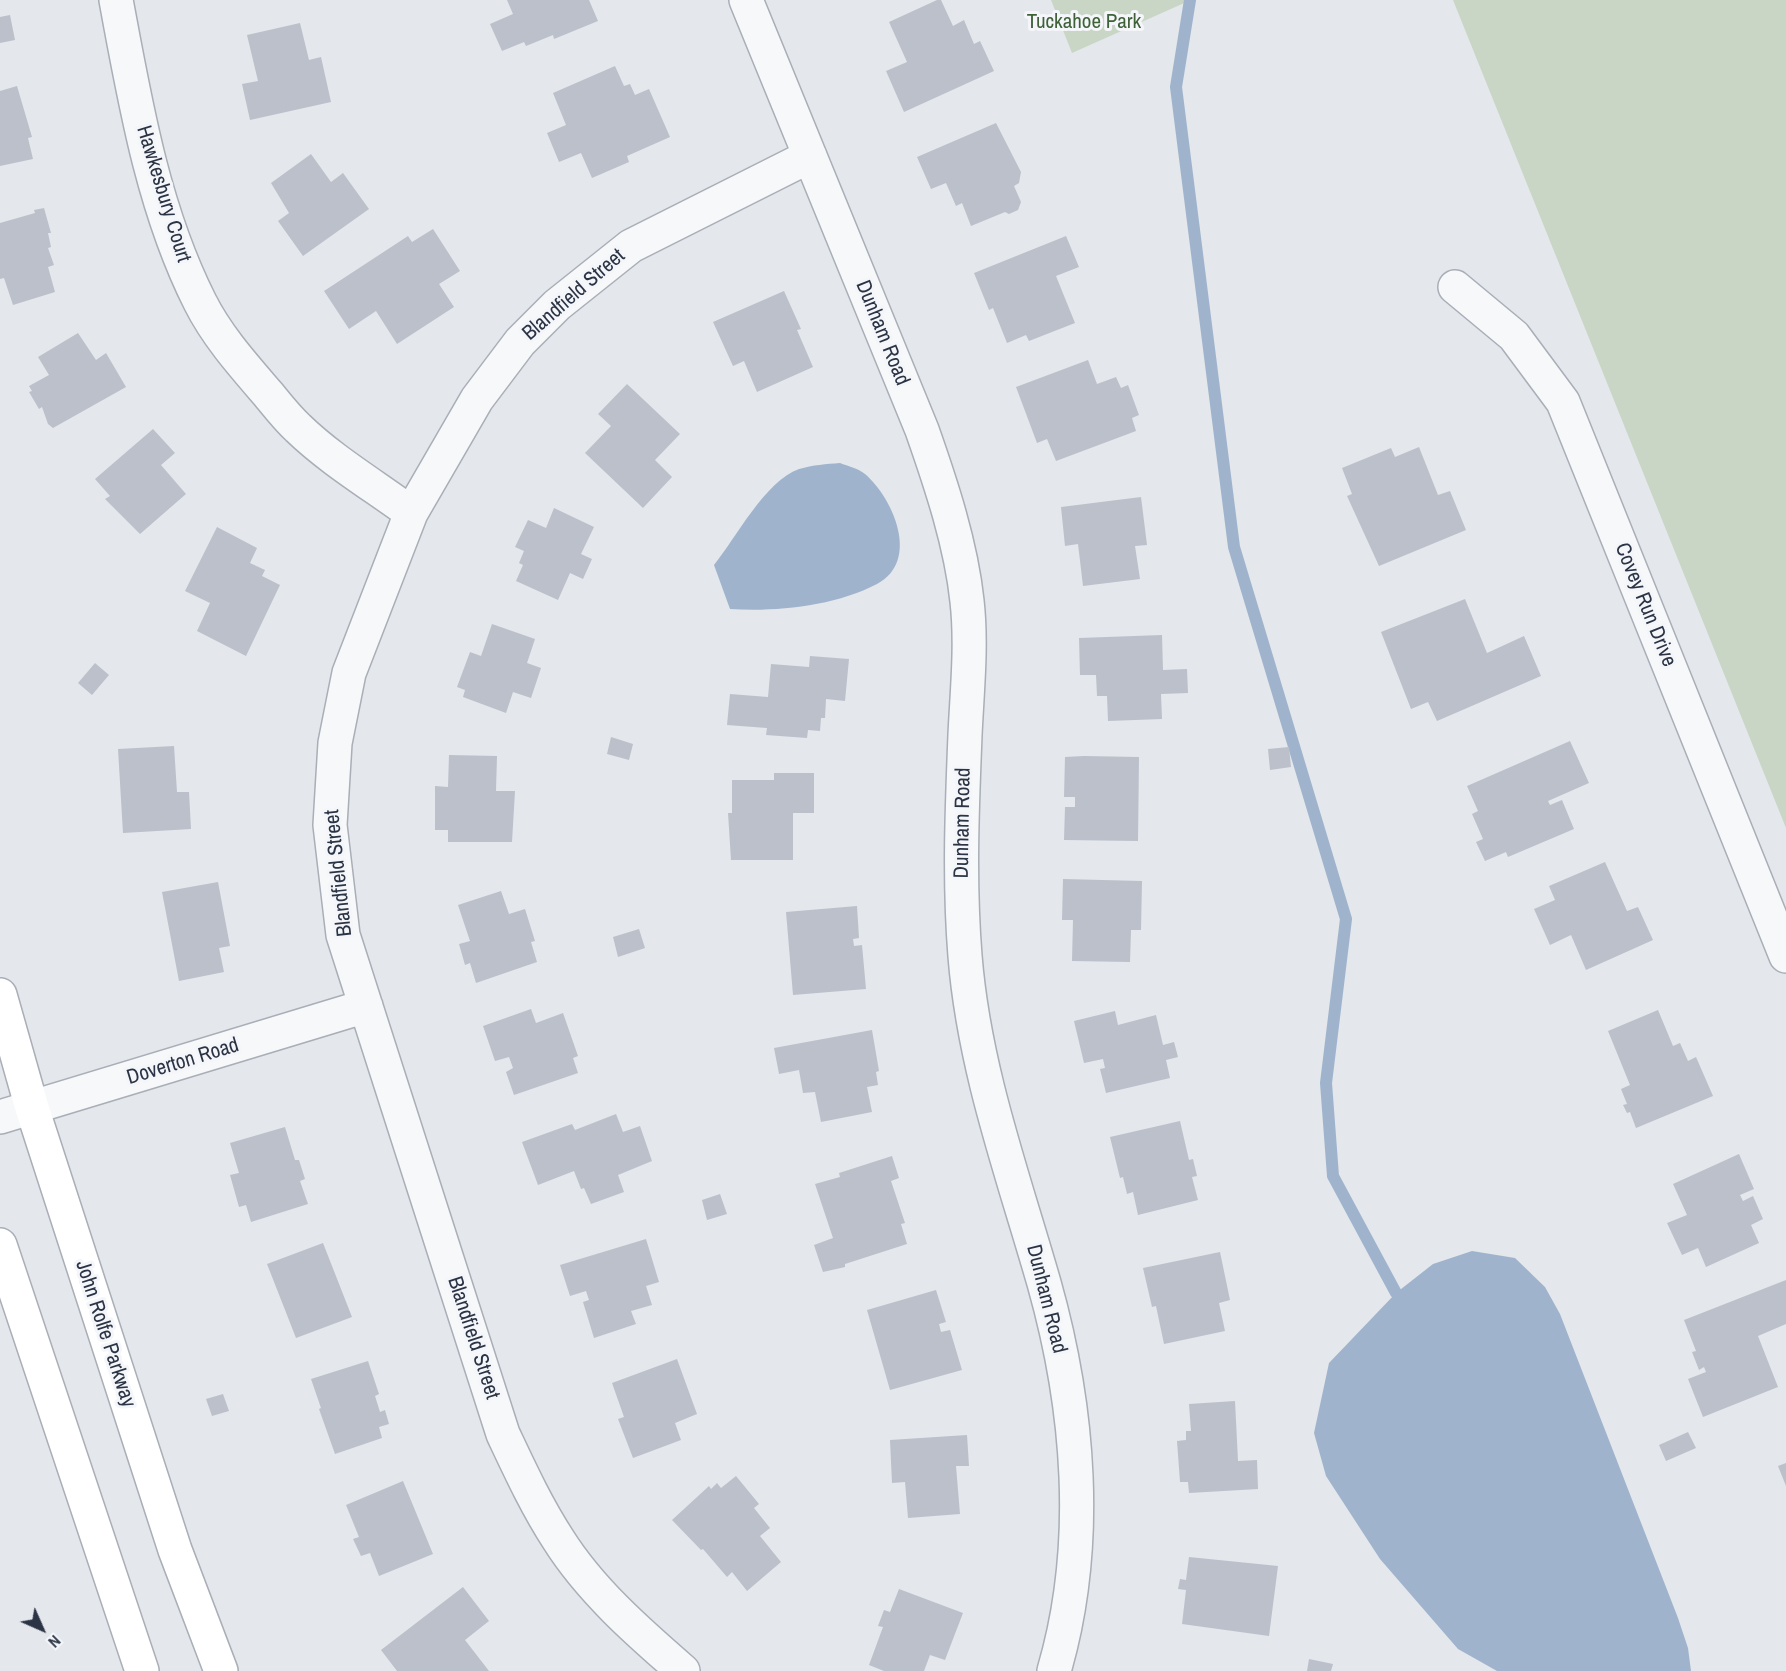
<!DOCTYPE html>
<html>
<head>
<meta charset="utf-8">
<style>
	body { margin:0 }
	#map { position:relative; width:1786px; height:1671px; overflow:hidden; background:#e4e7ec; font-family:"Archivo Narrow",sans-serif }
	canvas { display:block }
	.north { position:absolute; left:12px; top:1599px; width:60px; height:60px; -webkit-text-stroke:4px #f4f6f9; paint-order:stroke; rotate:135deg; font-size:16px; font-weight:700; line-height:24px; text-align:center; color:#2b3445 }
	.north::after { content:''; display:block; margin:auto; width:21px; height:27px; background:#2b3445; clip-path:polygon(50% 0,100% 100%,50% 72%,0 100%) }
</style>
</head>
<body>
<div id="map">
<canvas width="1786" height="1671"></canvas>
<div class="north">N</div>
</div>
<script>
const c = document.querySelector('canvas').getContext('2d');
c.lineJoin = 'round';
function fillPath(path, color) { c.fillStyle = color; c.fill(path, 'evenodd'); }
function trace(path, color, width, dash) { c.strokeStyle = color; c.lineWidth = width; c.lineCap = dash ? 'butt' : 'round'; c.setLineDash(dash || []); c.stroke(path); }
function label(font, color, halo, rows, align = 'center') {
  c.font = font + ' "Archivo Narrow",sans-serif'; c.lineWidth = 6; c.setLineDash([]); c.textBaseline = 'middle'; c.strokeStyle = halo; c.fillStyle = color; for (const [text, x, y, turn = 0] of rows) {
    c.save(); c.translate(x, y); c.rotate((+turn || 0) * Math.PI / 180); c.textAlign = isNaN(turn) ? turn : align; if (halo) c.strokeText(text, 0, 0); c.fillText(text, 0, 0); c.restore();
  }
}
const green = new Path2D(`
	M1051,0h140l-119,53z
	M1453,0h333v828z`);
const water = new Path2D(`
	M840,463c8,3 19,6 25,11 28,24 56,87 12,110 -42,22 -100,28 -147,25l-16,-44c22,-27 51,-84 85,-96 14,-4 27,-5 41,-6z
	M1472,1251l43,7 30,29 15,27 118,304 10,30 3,23h-194l-39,-22 -78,-90 -54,-83 -12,-43 15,-70 67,-70 37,-29z`);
const stream = new Path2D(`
	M1190,0l-14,87 58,460 112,372 -20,164 7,93 63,117`);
const building = new Path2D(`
	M507,0h82l9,21 -44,18 -1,-4 -27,11 -2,-4 -22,9 -12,-27 23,-10z
	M937,0h4l12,26 11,-6 10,24 6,-3 14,30 -90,41 -18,-41 21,-9 -18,-40z
	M10,15l5,25 -15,3v-26z
	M300,23l9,37 12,-3 10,45 -81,18 -8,-36 16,-3 -11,-46z
	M615,66l9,20 6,-2 5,11 14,-6 21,48 -43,19 2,6 -37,16 -11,-25 -22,9 -12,-29 19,-8 -13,-32z
	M17,86l15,51 -4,1 5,21 -33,7v-75z
	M996,123l25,49 -2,11 -5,3 7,16 -3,8 -9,4 -4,-2 -34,14 -9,-23 -6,3 -10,-23 -15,6 -14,-32z
	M311,154l20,28 12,-9 26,36 -66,47 -25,-35 11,-8 -18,-30z
	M44,208l7,25h-3l3,14 -3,1 6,17 -6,2 7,25 -42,13 -9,-27 -4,1v-56l35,-10 -1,-3z
	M433,229l27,42 -21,13 15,23 -57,37 -21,-33 -27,18 -25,-38 84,-55 4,6z
	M1066,236l13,31 -23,9 19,47 -46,18 -3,-6 -19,8 -14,-35 -4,2 -15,-37z
	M784,291l17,38 -4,1 16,37 -56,25 -13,-31 -11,5 -20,-44z
	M78,333l18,27 10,-7 20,34 -73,41 -5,-4 -6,-17 -3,2 -10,-17 3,-1 -3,-5 20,-11 -11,-18z
	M1088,360l9,24 19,-7 5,11 7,-3 11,30 -7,3 4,13 -80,30 -9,-22 -10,4 -21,-56z
	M627,384l53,50 -25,26 17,17 -29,31 -58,-55 26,-27 -13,-12z
	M153,429l22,24 -14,12 25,29 -46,40 -35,-35 5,-3 -15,-17z
	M1419,447l19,48 12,-4 16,39 -87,36 -32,-70 5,-2 -10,-26 49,-20 4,9z
	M1141,497l6,48 -12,1 5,33 -57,7 -5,-42 -13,2 -4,-39z
	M554,508l40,19 -13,27 11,5 -9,20 -13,-6 -12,27 -42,-19 7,-16 -4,-2 5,-12 -9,-4 13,-27 18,8z
	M217,527l40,21 -7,15 15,7 -3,6 18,9 -34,71 -49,-25 13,-28 -25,-12z
	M1465,599l22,54 37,-17 17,40 -104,45 -9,-19 -17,7 -30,-77z
	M492,624l43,15 -8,24 14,5 -10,30 -18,-6 -7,21 -43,-16 2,-7 -8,-3 13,-35 11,4z
	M1162,635l1,35 24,-1 1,24 -27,1 1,25 -54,2 -1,-25h-10l-1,-21h-16l-1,-37z
	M810,656l39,3 -4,42 -19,-2 -1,19h-4l-1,13 -12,-1 -1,8 -41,-3 1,-7 -40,-3 3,-31 38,3 3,-33 38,3z
	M95,663l14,12 -17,20 -14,-12z
	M611,737l22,7 -4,16 -22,-6z
	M1570,741l19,42 -41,18 2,4 12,-5 12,29 -66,28 -2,-5 -21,9 -9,-19 7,-3 -11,-25 6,-3 -11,-25z
	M174,746l3,46h12l2,37 -68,4 -5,-84z
	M1289,747l2,20 -21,3 -2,-21z
	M449,755l48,1 -1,35h19l-3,51h-64v-12h-13v-44l13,1z
	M1084,756l55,1 -1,84 -74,-1 1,-33h10v-10h-11l1,-40z
	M774,773h40v40h-21v47h-62l-3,-47h4v-33h42z
	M1605,862l22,49 11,-4 15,33 -67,30 -15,-35 -21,10 -16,-36 21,-9 -6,-14z
	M1063,879l79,2 -1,49h-10l-1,32 -58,-1 1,-41h-11z
	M218,882l12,64 -11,2 5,24 -45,9 -17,-89z
	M501,891l8,23 16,-5 10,32 -4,1 6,20 -61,21 -6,-20 -5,2 -6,-21 11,-3 -12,-36z
	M857,906l2,32 -6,1 1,7 8,-1 4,44 -73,6 -7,-83z
	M639,929l6,19 -27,9 -5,-20z
	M531,1009l5,14 27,-10 15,43 -5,2 5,15 -64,22 -8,-23 7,-4 -4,-11 -14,4 -12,-35z
	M1658,1010l15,36 7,-3 8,18 8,-4 17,39 -77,32 -6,-16 -3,1 -4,-8 4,-1 -6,-15 9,-4 -22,-54z
	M1115,1011l3,14 38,-10 7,30 11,-3 4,15 -12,3 4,18 -64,15 -6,-24 5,-1 -2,-9 -19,4 -10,-42z
	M872,1030l7,41 -3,1 2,13 -11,2 5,25 -51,10 -6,-30 -12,1 -4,-23 -20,4 -5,-26z
	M616,1114l7,18 17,-6 12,35 -34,14 6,17 -33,12 -7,-16 -3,1 -7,-18 -36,14 -16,-43 50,-18 3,6z
	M1180,1121l9,39 4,-1 4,17 -5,1 6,23 -60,15 -5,-23 -6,2 -4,-17 -3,1 -10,-41z
	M285,1127l10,33h4l6,19 -5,2 8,23 -57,18 -5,-17 -7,2 -9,-32 9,-2 -9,-30z
	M1739,1154l15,35 -14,6 3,6 10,-5 10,23 -12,6 8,18 -53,24 -8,-19 -16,7 -15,-32 20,-8 -14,-31z
	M892,1156l7,22 -8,3 14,42 -4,1 6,20 -62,20v3l-22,5 -9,-27 19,-7 -18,-54 25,-7 -1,-4z
	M720,1194l7,20 -20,6 -5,-20z
	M646,1239l13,43 -13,4 6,19 -21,6 5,13 -42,14 -11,-36 6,-2 -3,-9 -16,5 -10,-31z
	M323,1243l29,74 -56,21 -29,-74z
	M1220,1252l10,48 -11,3 6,28 -61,13 -8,-38 -4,1 -9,-39z
	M1786,1280v44l-28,12 20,51 -75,30 -15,-38 18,-7 -2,-5 -5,3 -7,-18 4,-1 -12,-31z
	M936,1290l10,32 -7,2 2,8 9,-2 12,40 -72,20 -23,-80z
	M677,1359l20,55 -22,9 6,17 -48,18 -15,-39 6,-2 -12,-34z
	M368,1361l11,33 -4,2 5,16 5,-2 4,14 -10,3 3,11 -47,16 -16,-45 2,-1 -10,-29z
	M223,1394l6,17 -17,5 -6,-17z
	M1235,1401l3,60 19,-1 1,29 -69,4 -1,-11h-8l-3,-41 9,-1v-9h5l-2,-27z
	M1688,1432l8,16 -30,13 -7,-16z
	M967,1435l2,31h-13l4,48 -52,4 -3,-36 -13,1 -2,-43z
	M1786,1463v23l-8,-20z
	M736,1476l23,28 -5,4 16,20 -10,8 21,26 -34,29 -15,-19 -5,5 -24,-28 -2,1 -29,-30 37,-34 2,3 6,-6 4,5z
	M403,1481l30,73 -54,22 -9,-23 -9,3 -8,-17 6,-2 -13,-32z
	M1189,1557l89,9 -9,70 -87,-12 4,-34 -8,-1 2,-10 6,1z
	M463,1587l26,34 -24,19 24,31h-92l-16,-21z
	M899,1589l64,24 -18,47 -15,-5 -6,16h-40l-15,-6 14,-38 -5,-1 6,-16 6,2z
	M1309,1659l24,5 -2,7h-24z`);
const street = new Path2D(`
	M116,0c19,102 37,209 84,302 17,34 43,63 68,92 9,11 19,24 30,34 33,32 75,57 113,85
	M746,0l176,430c19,54 39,114 45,171 5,44 0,90 -2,134 -3,74 -6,147 0,221 9,113 48,219 79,327 35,124 47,262 10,388
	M1455,287l59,49 49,66 223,554
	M0,1117l366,-111
	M683,1671c-45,-39 -93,-81 -125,-132 -22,-34 -38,-69 -55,-105l-160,-499 -13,-110 5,-82 14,-70 62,-160 66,-114 43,-57 37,-37 74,-59 179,-90`);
const secondary = new Path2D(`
	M0,995l32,113 143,442 46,121
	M0,1245l142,426`);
const parkNames = [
	["Tuckahoe Park",1084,22]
];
const streetNames = [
	["Hawkesbury Court",163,194,73],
	["Blandfield Street",574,295,-41],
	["Dunham Road",882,333,68],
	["Covey Run Drive",1645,605,68],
	["Dunham Road",963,823,-89],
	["Blandfield Street",339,873,-96],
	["Doverton Road",183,1062,-17],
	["Dunham Road",1046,1299,76],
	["John Rolfe Parkway",105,1334,72],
	["Blandfield Street",473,1338,72]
];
fillPath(green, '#c9d6c5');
fillPath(water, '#9fb4cc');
trace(stream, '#9fb4cc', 12);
fillPath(building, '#bbc0ca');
trace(street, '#a9aeb7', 36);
trace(secondary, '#a9aeb7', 36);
trace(street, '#f7f8fa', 33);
trace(secondary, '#fff', 33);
label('21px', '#3f6138', '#f4f6f9', parkNames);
label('21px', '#2b3445', '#f4f6f9', streetNames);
</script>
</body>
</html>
